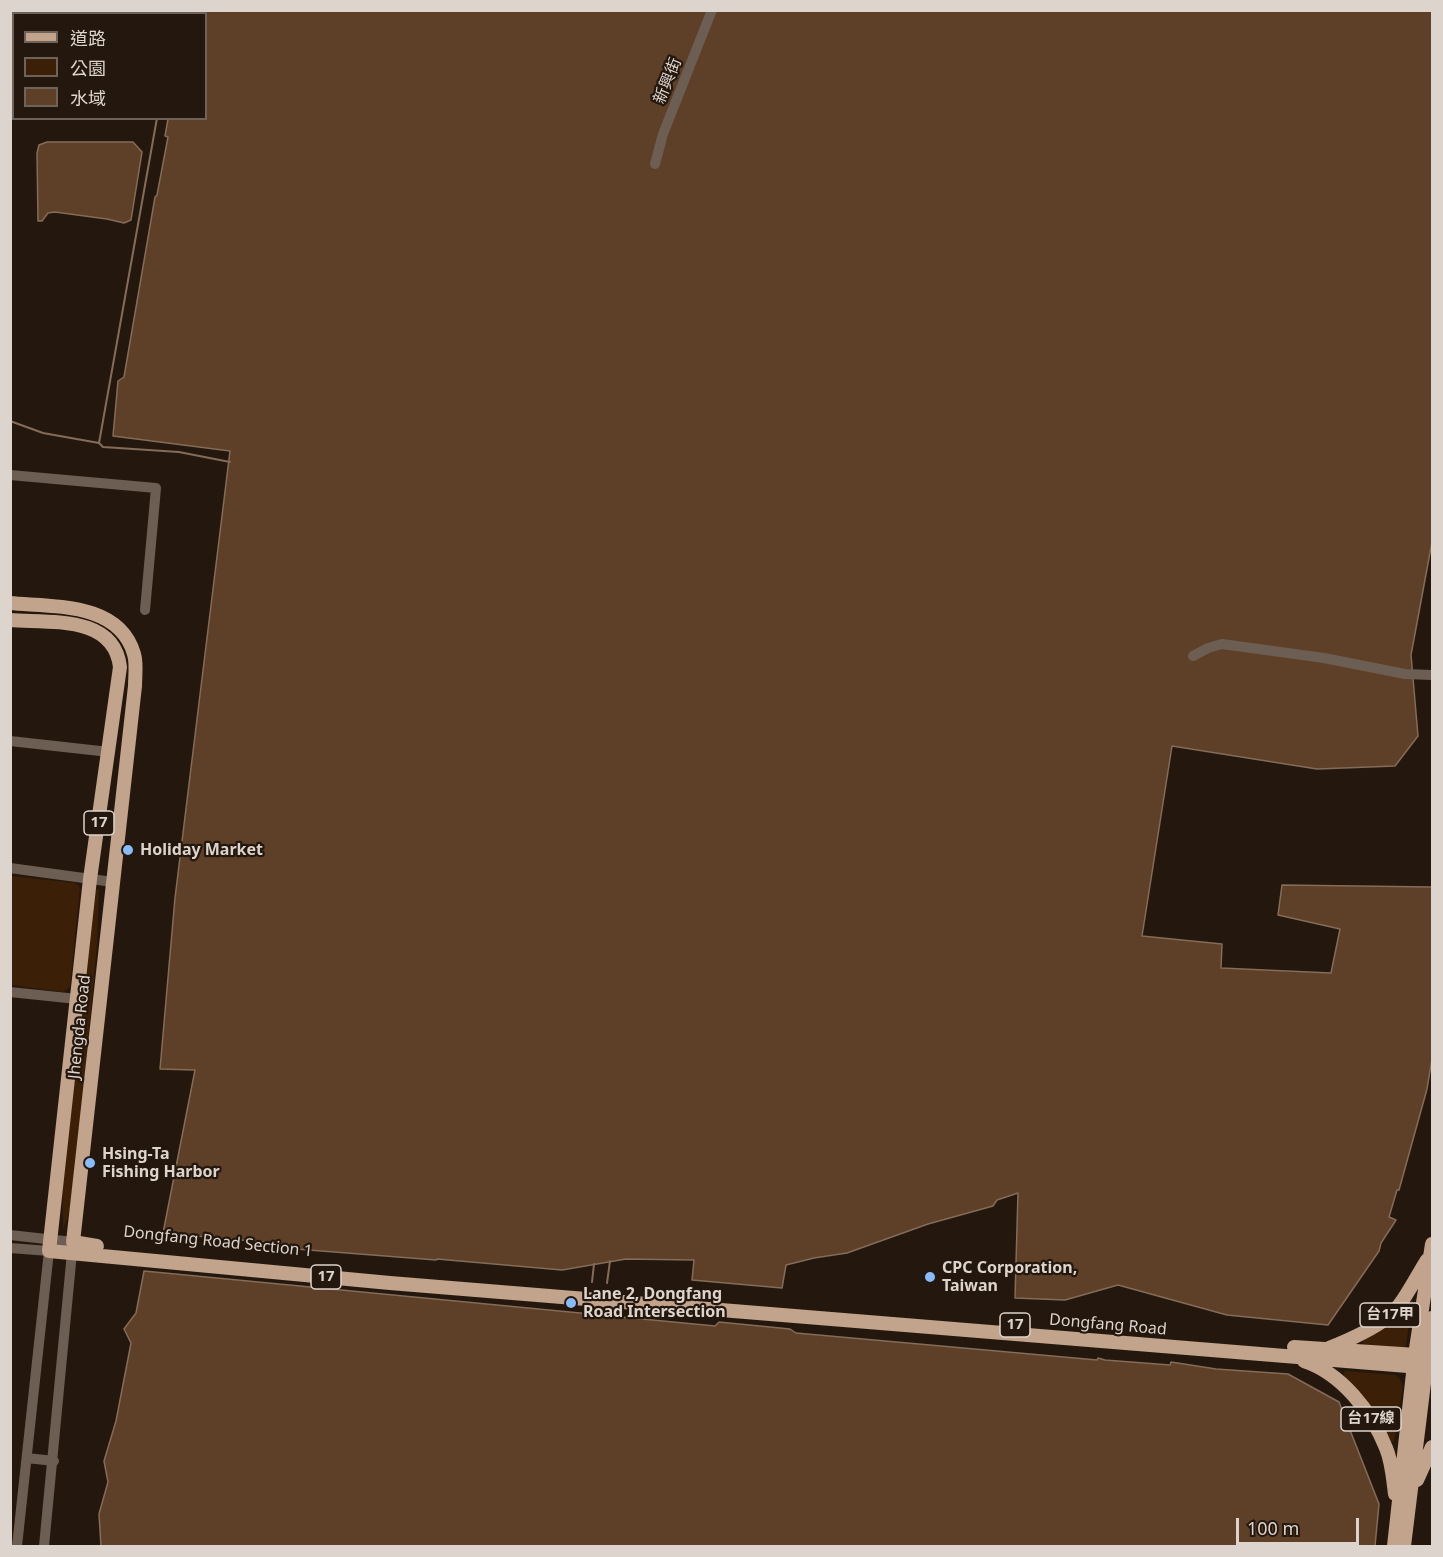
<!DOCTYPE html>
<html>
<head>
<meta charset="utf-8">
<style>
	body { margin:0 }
	#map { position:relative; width:1443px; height:1557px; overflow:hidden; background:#24180e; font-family:"Noto Sans","Noto Sans TC",sans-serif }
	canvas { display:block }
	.frame { position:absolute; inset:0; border:12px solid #ddd4cd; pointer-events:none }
	.legend { position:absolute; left:12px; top:12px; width:195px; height:108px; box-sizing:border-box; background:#24180e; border:2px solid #6e635a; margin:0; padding:8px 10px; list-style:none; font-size:18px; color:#ddd4cd }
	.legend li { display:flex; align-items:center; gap:12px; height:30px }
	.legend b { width:30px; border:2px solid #6e635a }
	.scale { position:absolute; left:1236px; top:1518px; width:123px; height:27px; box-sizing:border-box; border:3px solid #ddd4cd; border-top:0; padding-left:8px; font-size:18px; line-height:21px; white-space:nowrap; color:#ddd4cd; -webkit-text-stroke:4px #24180e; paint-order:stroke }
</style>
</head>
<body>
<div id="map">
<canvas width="1443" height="1557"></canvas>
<div class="frame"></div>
<ul class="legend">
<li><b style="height:8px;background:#c2a38c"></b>道路</li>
<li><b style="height:16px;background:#3b1f06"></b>公園</li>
<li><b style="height:16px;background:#5e3f27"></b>水域</li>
</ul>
<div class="scale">100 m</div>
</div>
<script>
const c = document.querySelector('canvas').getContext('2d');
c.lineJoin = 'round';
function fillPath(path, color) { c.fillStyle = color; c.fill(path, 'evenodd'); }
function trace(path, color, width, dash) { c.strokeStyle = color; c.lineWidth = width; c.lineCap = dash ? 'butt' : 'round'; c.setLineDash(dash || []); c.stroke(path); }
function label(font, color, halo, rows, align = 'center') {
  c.font = font + ' "Noto Sans","Noto Sans TC",sans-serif'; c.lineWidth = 4.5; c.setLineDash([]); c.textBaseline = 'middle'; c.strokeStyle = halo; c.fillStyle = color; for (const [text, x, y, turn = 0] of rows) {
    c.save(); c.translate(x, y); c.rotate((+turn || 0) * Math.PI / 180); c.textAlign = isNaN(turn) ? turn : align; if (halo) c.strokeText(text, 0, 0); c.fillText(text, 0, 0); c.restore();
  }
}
const green = new Path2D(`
	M11,876l64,7 5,4 -10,100 -7,5 -52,-7z
	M95,889h4l-2,55 -22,239 -4,24 -8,23 -1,-54z
	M1409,1296l4,5 -8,49 -40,-3 -3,-6 26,-19z
	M1345,1371l50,4 5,4 3,7 -9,55 -4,2 -47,-66z`);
const water = new Path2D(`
	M32,11l124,-1 3,3h-127z
	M186,11h1246v531l-21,113 7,81 -23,30 -78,3 -145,-23 -30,190 80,8 -1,24 110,5 9,-44 -62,-14 4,-30 150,2v172l-5,30 -28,101h-2l-8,27 7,3 -15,23 -2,8 -51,74 -101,-10 -109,-30 -53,15 -50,-2 3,-105 -21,7 -4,6 -65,18 -81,29 -33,5 -28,7 -4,23 -90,-8 2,-20 -68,-1 -64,11 -125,-11 -1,1 -140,-11v-4l-133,-12 32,-163 -35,-1 15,-171 55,-447 -117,-15 5,-55 6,-4 31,-180 2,-2 11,-58 -3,-1 3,-17 38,-1v-104l-21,-1z
	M47,142h86l9,10 -11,68 -7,3 -17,-4 -52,-7 -7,1 -6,8h-4l-1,-68 2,-8z
	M144,1271l571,55 4,-4 71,7 6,4 301,27 1,-2 7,2 65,5 1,-3 45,7 72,5 51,28 40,102 -4,42h-1274l-2,-32 9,-32 -4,-21 12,-40 15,-78 -7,-14 12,-16z`);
const stream = new Path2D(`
	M175,14v-4
	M10,421l33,12 56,10 4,4 76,5 51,10
	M99,443l58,-325
	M592,1282l2,-18
	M607,1283l3,-22
	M589,1316l1,-10
	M605,1317v-9`);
const minor = new Path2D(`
	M655,164l8,-30 49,-124
	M10,475l146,13 -11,122
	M1193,656l15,-8 14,-4 102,14 81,16 27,1
	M10,741l99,11
	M10,868l103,14
	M10,992l67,7
	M10,1235l63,7 -29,304
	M10,1248l39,3 -32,295
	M27,1458l27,3`);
const major = new Path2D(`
	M10,603c43,4 109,-1 124,51 3,10 1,22 1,32l-62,556 24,4
	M10,620c40,3 104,-5 110,47l-30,212 -41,372 341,32 1042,85
	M1294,1347l138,9
	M1329,1348c20,-8 41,-17 58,-30 16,-13 29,-41 40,-58
	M1304,1361c37,12 68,51 82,87 6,14 7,31 9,46
	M1417,1480l15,-33
	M1394,1546l21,-191 17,-111
	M1404,1546l28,-228`);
const markers = [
	[128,850,6,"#87bbfc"],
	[90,1163,6,"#87bbfc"],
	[930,1277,6,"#87bbfc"],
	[571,1303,6,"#87bbfc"]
];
const shields = [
	[99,823,30],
	[326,1277,30],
	[1390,1315,60],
	[1015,1325,30],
	[1371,1419,60]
];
const shieldNames = [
	["17",99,823],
	["17",326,1277],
	["台17甲",1390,1315],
	["17",1015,1325],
	["台17線",1371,1419]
];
const streetNames = [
	["新興街",668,81,-68],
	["Jhengda Road",80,1027,-84],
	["Dongfang Road Section 1",218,1242,6],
	["Dongfang Road",1108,1325,5]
];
const poiNames = [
	["Holiday Market",140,850],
	["Hsing-Ta",102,1154],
	["Fishing Harbor",102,1172],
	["CPC Corporation,",942,1268],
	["Taiwan",942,1286],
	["Lane 2, Dongfang",583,1294],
	["Road Intersection",583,1312]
];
fillPath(green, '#3b1f06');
fillPath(water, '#5e3f27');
trace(water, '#846c59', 1.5);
trace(stream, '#846c59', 2);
trace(minor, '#6d5e53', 10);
trace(major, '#c2a38c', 14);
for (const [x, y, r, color] of markers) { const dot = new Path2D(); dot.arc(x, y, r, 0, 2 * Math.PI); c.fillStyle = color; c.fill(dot); trace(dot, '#24180e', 2); }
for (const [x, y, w] of shields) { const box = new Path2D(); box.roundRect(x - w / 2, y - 12, w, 24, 4.5); c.fillStyle = '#24180e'; c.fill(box); trace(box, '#ddd4cd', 1.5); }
label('bold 15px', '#ddd4cd', null, shieldNames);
label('16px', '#ddd4cd', '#24180e', streetNames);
label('bold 16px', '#ddd4cd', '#24180e', poiNames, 'left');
</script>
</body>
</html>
